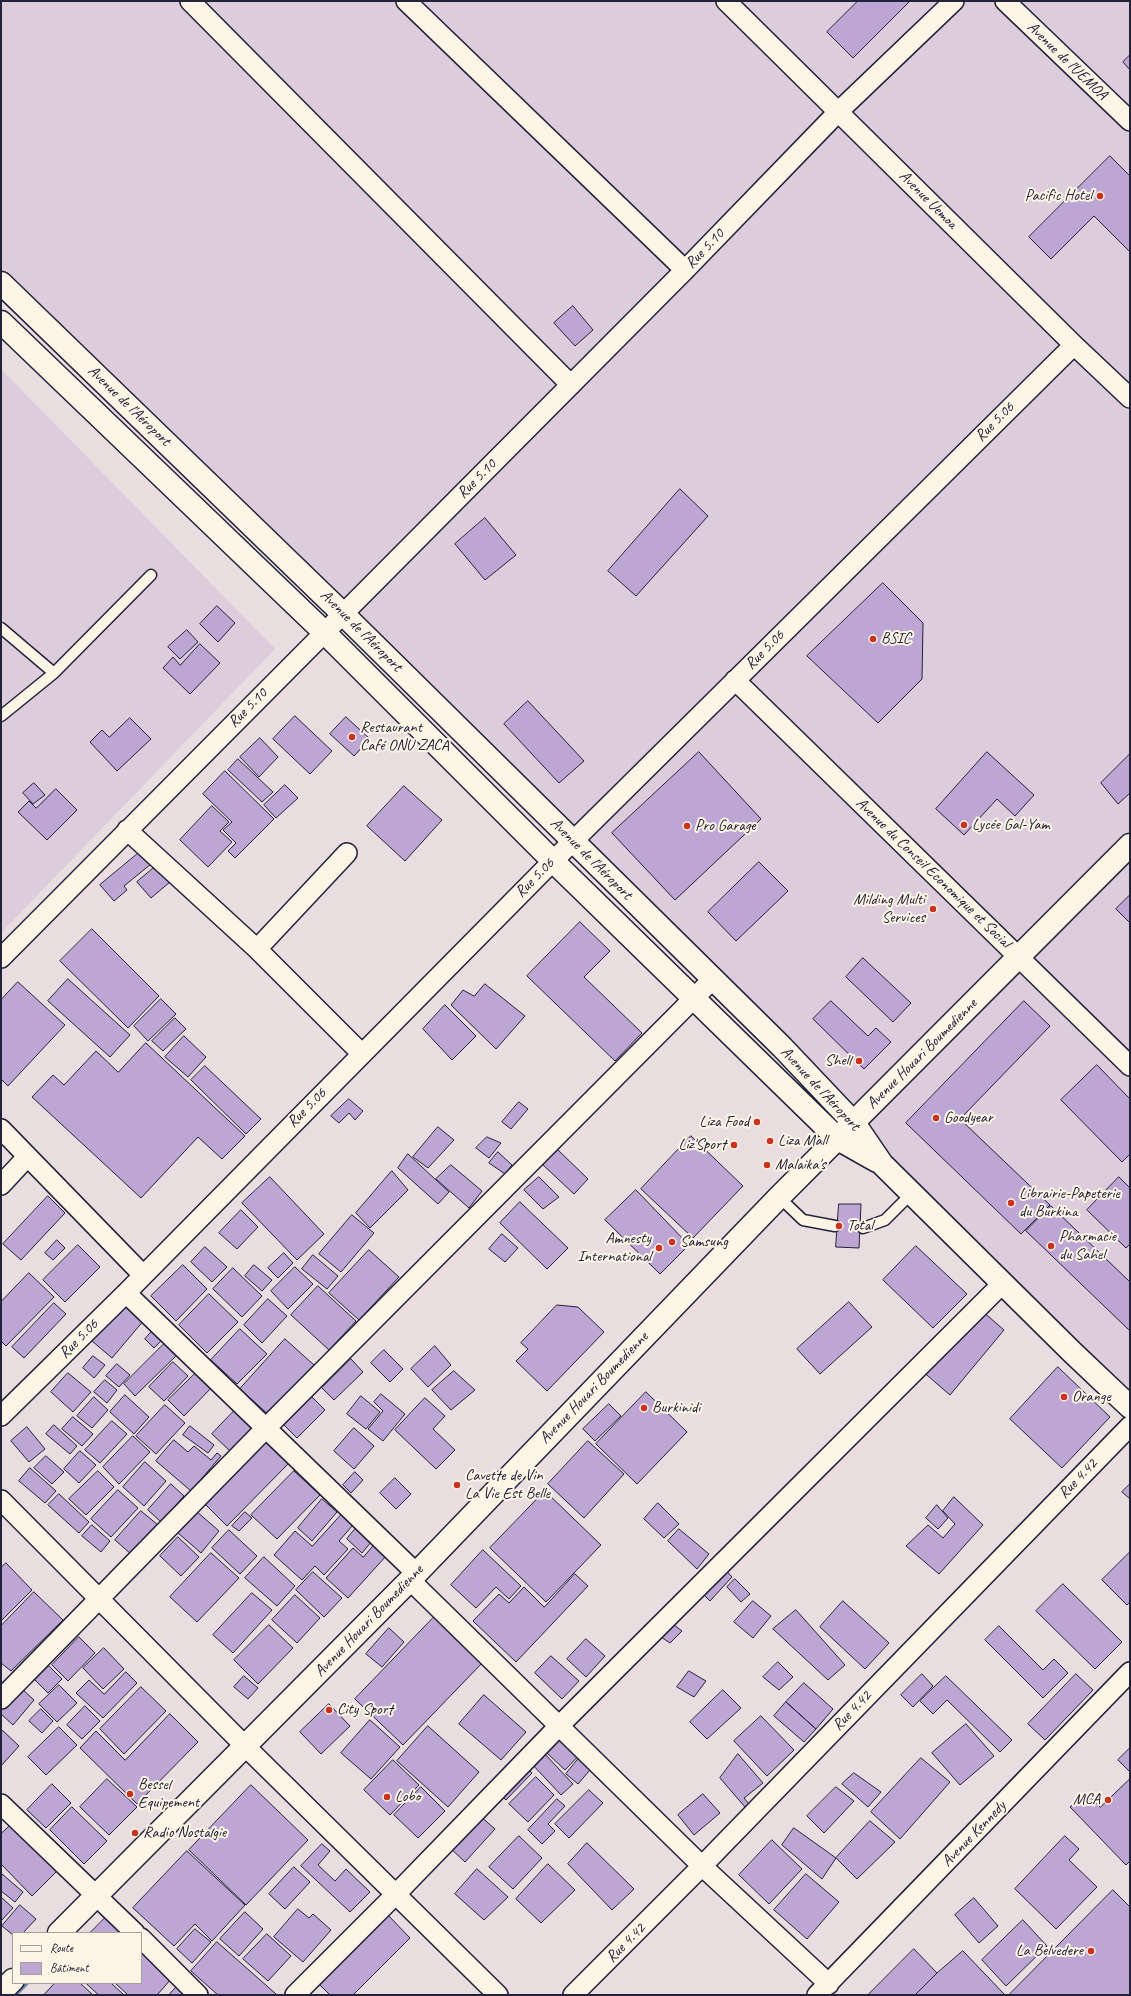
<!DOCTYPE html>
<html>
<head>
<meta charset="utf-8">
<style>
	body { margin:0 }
	#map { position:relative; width:1131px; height:1996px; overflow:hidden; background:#e9dde0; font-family:Caveat,sans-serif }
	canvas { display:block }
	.frame { position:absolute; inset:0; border:2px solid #22223b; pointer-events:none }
	.legend { position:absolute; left:12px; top:1932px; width:130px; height:52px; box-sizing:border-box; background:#fcf5e5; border:1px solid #a5a1a1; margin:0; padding:5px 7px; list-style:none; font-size:12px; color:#22223b }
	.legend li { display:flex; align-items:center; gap:8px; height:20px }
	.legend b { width:20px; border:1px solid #a5a1a1 }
</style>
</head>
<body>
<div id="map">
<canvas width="1131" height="1996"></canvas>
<div class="frame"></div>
<ul class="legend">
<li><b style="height:5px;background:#fcf5e5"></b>Route</li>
<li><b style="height:11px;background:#bea6d4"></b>Bâtiment</li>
</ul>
</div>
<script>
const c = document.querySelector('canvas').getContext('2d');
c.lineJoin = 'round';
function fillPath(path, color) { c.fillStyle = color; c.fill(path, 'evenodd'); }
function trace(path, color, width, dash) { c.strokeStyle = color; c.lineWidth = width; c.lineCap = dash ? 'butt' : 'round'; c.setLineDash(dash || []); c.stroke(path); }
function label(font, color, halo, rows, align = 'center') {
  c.font = font + ' Caveat,sans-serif'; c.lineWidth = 4; c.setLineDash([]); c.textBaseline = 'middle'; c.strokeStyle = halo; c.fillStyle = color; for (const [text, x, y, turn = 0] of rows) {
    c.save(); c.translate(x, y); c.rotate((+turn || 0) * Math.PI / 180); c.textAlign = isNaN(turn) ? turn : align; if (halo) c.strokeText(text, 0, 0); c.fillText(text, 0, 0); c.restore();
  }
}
const built = new Path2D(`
	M1,1h1129v1406l-276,-284 -853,-840z
	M1,369l274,280 -274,284z`);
const stream = new Path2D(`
	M15,1993l10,-10`);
const building = new Path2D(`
	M858,1h52l-57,57 -26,-26z
	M1130,55v15l-7,-8z
	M1110,156l20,20v76l-36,-36 -43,43 -22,-22z
	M573,306l20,24 -18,16 -21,-23z
	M680,489l28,27 -72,80 -28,-25z
	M485,518l31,37 -31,25 -30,-36z
	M883,583l40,40 -1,56 -44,44 -71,-67z
	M217,606l18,17 -17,19 -18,-18z
	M187,630l11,12 -18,17 -12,-12z
	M200,644l20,19 -30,31 -27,-26 10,-11 7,8z
	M528,701l56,60 -25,22 -55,-59z
	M295,716l37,35 -22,23 -37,-35z
	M346,717l24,22 -16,17 -24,-22z
	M130,718l21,21 -34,32 -27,-29 12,-12 7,7z
	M260,738l18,19 -19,20 -19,-20z
	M699,752l62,67 -86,81 -63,-67z
	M987,752l47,43 -19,21 -18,-17 -33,36 -28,-26z
	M1130,754v39l-12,11 -17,-21z
	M238,759l35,33 -11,10 -34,-32z
	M225,771l49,48 -39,39 -7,-7 8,-8 -13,-13 9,-8 -29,-28z
	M34,783l11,12 -12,9 -10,-11z
	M285,785l13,13 -22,20 -12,-13z
	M404,786l38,34 -37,41 -38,-35z
	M56,789l21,21 -30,30 -29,-28 11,-11 7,7z
	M212,806l17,16 -9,9 12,11 -24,25 -28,-27z
	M141,851l10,13 -27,22 3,4 -13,11 -14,-16z
	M759,862l29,29 -52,50 -28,-29z
	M156,866l14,16 -19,16 -14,-16z
	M1130,895v28l-14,-14z
	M580,922l30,29 -26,26 58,56 -27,28 -88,-85z
	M92,929l67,67 -31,32 -68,-67z
	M863,958l48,45 -18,19 -47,-45z
	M68,979l62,56 -20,22 -62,-56z
	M18,982l47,43 -57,61 -7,-7v-79z
	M485,984l40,32 -29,33 -45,-44 12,-15 11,6z
	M161,999l15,15 -28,27 -14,-15z
	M831,1001l37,35 8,-8 15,14 -27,27 -51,-50z
	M1024,1001l26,25 -90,93 90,86 -29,29 -115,-111z
	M445,1005l31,31 -24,24 -29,-31z
	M175,1018l11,11 -23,22 -11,-10z
	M184,1036l22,21 -18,20 -23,-20z
	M146,1043l99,93 -23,23 -24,-22 -57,61 -109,-101 21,-22 11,10 32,-34 22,21z
	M1097,1065l33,34v55l-8,8 -61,-62z
	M205,1066l56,53 -15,15 -55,-54z
	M349,1099l14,12 -8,9 -6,-7 -10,10 -8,-7z
	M519,1102l9,7 -17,20 -9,-7z
	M438,1127l16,13 -26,28 -15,-11z
	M691,1136l52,50 -50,52 -52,-49z
	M487,1137l14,6 -12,15 -13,-10z
	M557,1149l31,30 -14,15 -32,-30z
	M498,1152l14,13 -7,9 -16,-11z
	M408,1154l41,38 -11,12 -40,-36z
	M451,1165l31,26 -13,17 -33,-29z
	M392,1171l16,19 -38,38 -14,-15z
	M270,1177l54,57 -27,26 -55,-57z
	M539,1177l20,20 -16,12 -19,-19z
	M1119,1177l11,11v56l-4,4 -39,-38z
	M636,1190l53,55 -29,29 -55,-54z
	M48,1196l17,17 -44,47 -18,-16z
	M520,1202l48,46 -21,21 -47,-46z
	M839,1204h22l-2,44 -23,-1z
	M1051,1206l79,76v49l-104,-100z
	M241,1210l17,17 -21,22 -18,-16z
	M352,1215l22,18 -33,39 -22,-18z
	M502,1234l16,14 -13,14 -16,-13z
	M57,1240l8,8 -12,12 -8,-7z
	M78,1245l22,22 -35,35 -22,-22z
	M916,1246l51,48 -34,34 -50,-48z
	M205,1247l22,20 -15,15 -21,-20z
	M369,1250l30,27 -40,43 -30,-27z
	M284,1253l9,10 -15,15 -10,-10z
	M313,1255l25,21 -11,13 -25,-20z
	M183,1265l24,24 -31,32 -25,-25z
	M254,1265l18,15 -10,11 -17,-15z
	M295,1267l18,17 -25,25 -17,-18z
	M233,1268l29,28 -20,21 -29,-28z
	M29,1273l25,24 -48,49 -5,-5v-39z
	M318,1286l38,35 -27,29 -38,-35z
	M209,1294l29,28 -31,31 -28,-28z
	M268,1299l19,17 -25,27 -18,-18z
	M124,1302l21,17 -33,39 -20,-17z
	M849,1302l23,25 -52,47 -23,-25z
	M54,1303l12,11 -42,44 -12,-11z
	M557,1305l21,2 26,25 -57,59 -31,-30 12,-12 -7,-6z
	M981,1310l23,20 -54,65 -29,-25z
	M155,1328l10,9 -11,11 -9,-9z
	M240,1329l27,25 -30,30 -26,-24z
	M285,1339l29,26 -45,50 -29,-26z
	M168,1340l12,12 -45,44 -11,-12z
	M435,1346l16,19 -23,22 -17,-18z
	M384,1350l19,19 -13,13 -19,-19z
	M93,1356l12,9 -11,13 -11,-10z
	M351,1359l12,13 -29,28 -12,-12z
	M173,1362l15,14 -24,25 -15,-14z
	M117,1364l13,11 -11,12 -13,-11z
	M1058,1367l52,50 -48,51 -52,-49z
	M199,1370l15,15 -30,31 -16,-16z
	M454,1371l21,19 -24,20 -19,-20z
	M68,1373l23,19 -18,20 -22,-20z
	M105,1380l12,10 -10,13 -13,-11z
	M646,1392l41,40 -50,52 -41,-40z
	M381,1394l24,20 -22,27 -15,-12 15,-18 -9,-9z
	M125,1395l24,22 -15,17 -24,-22z
	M361,1396l19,16 -14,17 -19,-15z
	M94,1397l14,13 -16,18 -15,-12z
	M312,1397l13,13 -28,28 -13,-13z
	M425,1398l20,18 -12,13 22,21 -19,19 -41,-39z
	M609,1404l12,12 -26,25 -12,-12z
	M165,1405l20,18 -29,31 -20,-18z
	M236,1409l18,17 -24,25 -18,-17z
	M73,1417l20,17 -11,12 -20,-17z
	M112,1421l15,13 -27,29 -15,-13z
	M54,1425l23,21 -7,8 -24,-20z
	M190,1426l24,19 -6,8 -25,-18z
	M27,1427l18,22 -16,13 -18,-21z
	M354,1428l20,18 -20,23 -20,-18z
	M133,1436l17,16 -31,32 -16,-17z
	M267,1439l23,23 -63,64 -23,-23z
	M174,1440l14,12 6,-6 17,14 6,-7 4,3 -30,35 -35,-30z
	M588,1441l36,33 -40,44 -36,-34z
	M80,1451l16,14 -17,18 -15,-14z
	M46,1456l18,16 -12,12 -18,-16z
	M145,1462l21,19 -22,25 -21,-19z
	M30,1468l26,23 -11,12 -26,-22z
	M98,1471l16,16 -28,28 -17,-16z
	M294,1471l26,24 -43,44 -26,-24z
	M355,1472l8,8 -12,13 -8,-8z
	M395,1478l16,16 -15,15 -16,-16z
	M171,1484l13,12 -23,26 -13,-12z
	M1130,1484v15l-8,-7z
	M118,1490l20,18 -27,29 -20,-18z
	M545,1491l56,54 -55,57 -56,-54z
	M59,1494l30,28 -10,11 -31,-28z
	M954,1497l29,28 -44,49 -33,-28 22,-21 15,13 12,-14 -12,-13z
	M322,1499l15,13 -25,29 -14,-13z
	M658,1503l21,21 -15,14 -20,-19z
	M937,1505l11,13 -10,11 -12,-11z
	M141,1511l17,14 -26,30 -17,-15z
	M196,1511l23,20 -18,22 -23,-20z
	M245,1512l7,6 -13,13 -7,-5z
	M342,1514l11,11 -14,16 9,8 -24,26 -9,-9 -13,14 -28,-25 21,-24 17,15z
	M92,1525l18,16 -9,11 -19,-16z
	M356,1528l16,13 -10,12 -15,-14z
	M679,1529l30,25 -12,15 -29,-28z
	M229,1530l28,26 -17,18 -28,-26z
	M178,1537l21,20 -18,19 -21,-20z
	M375,1544l12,11 -39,43 -22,-20 27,-30 10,9z
	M483,1550l38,36 -12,13 -13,-12 -20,21 -25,-23z
	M1130,1552v50l-3,3 -25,-25z
	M211,1553l28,25 -42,44 -27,-25z
	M264,1557l31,29 -18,20 -32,-28z
	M6,1563l26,27 -31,31v-53z
	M723,1567l9,10 -22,24 -10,-10z
	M313,1572l29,26 -18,19 -28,-27z
	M575,1574l13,12 -72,76 -43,-41 26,-27 10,9 15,-16 20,20z
	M735,1579l15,15 -9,8 -14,-15z
	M1063,1584l59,58 -27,27 -59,-58z
	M34,1592l29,28 -52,51 -10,-8v-37z
	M252,1593l20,17 -39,43 -20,-18z
	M295,1595l25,23 -23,25 -25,-23z
	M753,1601l18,15 -18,22 -19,-16z
	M843,1601l46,42 -24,26 -45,-42z
	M796,1610l49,55 -17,15 -55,-51z
	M438,1613l48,46 -83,86 -48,-46z
	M669,1621l13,10 -12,12 -12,-8z
	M269,1625l24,23 -35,36 -24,-24z
	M999,1626l44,44 11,-11 14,14 -25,25 -58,-58z
	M389,1628l15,14 -22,25 -16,-13z
	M79,1637l16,16 -27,28 -16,-16z
	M586,1639l19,17 -19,21 -19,-18z
	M104,1648l20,21 -21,20 -20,-21z
	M551,1656l28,25 -17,18 -27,-26z
	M778,1662l15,15 -14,13 -16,-13z
	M49,1666l13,13 -14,14 -13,-13z
	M689,1671l17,10 -12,16 -17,-10z
	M126,1672l11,11 -34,35 -27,-25 13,-13 15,14z
	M922,1674l11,12 -20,21 -12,-12z
	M1076,1674l17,16 -48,50 -17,-16z
	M244,1676l14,12 -10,11 -14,-12z
	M946,1676l66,64 -12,12 -53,-52 -14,14 -13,-13z
	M804,1683l29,26 -17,20 -30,-27z
	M59,1685l18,18 -20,19 -18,-18z
	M141,1687l25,24 -42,43 -24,-25z
	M21,1688l13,12 -21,25 -12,-11v-3z
	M723,1690l18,18 -34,31 -17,-17z
	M484,1695l42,37 -25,28 -42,-36z
	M786,1702l30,27 -12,13 -30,-26z
	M329,1704l21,22 -29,28 -21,-22z
	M85,1706l15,15 -18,18 -15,-14z
	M41,1709l12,12 -11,12 -13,-12z
	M170,1714l28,28 -61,62 -57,-56 16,-17 29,29z
	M761,1716l33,34 -27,26 -33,-35z
	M370,1720l30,27 -29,32 -30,-26z
	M966,1724l28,32 -34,29 -28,-32z
	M428,1726l51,46 -31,35 -51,-46z
	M59,1727l18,18 -31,30 -18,-18z
	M1,1729l18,17 -18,20z
	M563,1734l19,18 -17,18 -19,-18z
	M1130,1748v24l-12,-12z
	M543,1752l30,32 -12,11 -30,-32z
	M583,1753l12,11 -17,20 -12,-10z
	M738,1754l25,29 -19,15 11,13 -4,3 -31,-36z
	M921,1758l29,24 -50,57 -29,-27z
	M393,1760l26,25 -29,30 -26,-25z
	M525,1766l7,7 -26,27 -7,-7z
	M854,1773l27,19 -13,15 -26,-23z
	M536,1777l18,18 -26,27 -19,-18z
	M107,1779l30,28 -28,28 -29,-28z
	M1130,1779v82l-4,4 -56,-58 15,-15 15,15z
	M52,1784l19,19 -25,25 -19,-18z
	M251,1785l57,55 -62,65 -57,-55z
	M421,1787l24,24 -27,27 -24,-23z
	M836,1787l18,14 -30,32 -17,-17z
	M589,1790l14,13 -34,35 -14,-14z
	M703,1794l17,19 -26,22 -16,-20z
	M557,1799l8,7 -17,18 7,7 -13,13 -14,-14z
	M72,1807l35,34 -23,23 -34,-34z
	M479,1815l16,14 -30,33 -16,-15z
	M870,1821l25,21 -38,37 -21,-21z
	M14,1822l45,47 -27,27 -31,-32v-30z
	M794,1828l42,30 -14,21 -40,-34z
	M519,1836l23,22 -29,31 -24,-22z
	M1065,1836l14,13 -10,11 28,27 -41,42 -41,-40z
	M772,1840l30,29 -33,35 -30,-29z
	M587,1843l47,46 -22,21 -44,-46z
	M322,1844l8,7 -12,14 17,16 11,-12 24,23 -20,20 -49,-46z
	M187,1851l58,54 -33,36 -17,-17 -21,22 -41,-38z
	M548,1864l27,26 -34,33 -25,-24z
	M294,1867l16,15 -25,27 -16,-15z
	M477,1869l31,28 -24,23 -29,-26z
	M2,1874l21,18 -8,10 -14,-11z
	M806,1874l33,28 -32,37 -33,-29z
	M1113,1890l17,17v88h-121z
	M1,1897l12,11 -12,13z
	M974,1898l24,28 -19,17 -24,-28z
	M20,1905l16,14 -13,14h-10v2l-11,-9z
	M298,1909l11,9 4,-4 18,16 -28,32 -29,-25z
	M245,1912l18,17 -24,27 -19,-17z
	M386,1913l24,25 -57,57h-23l-13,-13z
	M106,1917l18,16h-34z
	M1023,1920l24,26 -41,40 -24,-26z
	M195,1929l16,13 -19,21 -15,-14z
	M267,1934l24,22 -23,25 -25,-22z
	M217,1942l59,52 -1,1h-57l-27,-24z
	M141,1949l31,29 -15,17h-29l-13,-12h26z
	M914,1949l23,24 -22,22h-47z
	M963,1951l42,44h-90l22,-22z
	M55,1983h25l13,12h-49z
	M86,1983h25l13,12h-25z
	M180,1983l12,12h-23z`);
const lane = new Path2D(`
	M1,628l53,45
	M1,716l53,-43 97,-98
	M779,1197l24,23 32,6
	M863,1228l22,-8 27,-27`);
const street = new Path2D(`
	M190,1l381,384
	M406,1l279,269
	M726,1l348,344 56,53
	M1005,1l125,120
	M735,680l395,386
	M127,830l130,119 104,104
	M257,949l90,-96
	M1,958l684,-688 154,-159 115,-110
	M1,1129l142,146
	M1,1185l26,-28
	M126,1293l290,280
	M1,1416l125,-123 427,-432 521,-516
	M1,1500l244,246 253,249
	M410,1580l292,286 127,118
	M1,1699l265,-271 447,-449
	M1,1804l134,129
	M141,1938l57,57
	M295,1995l101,-101 164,-169 443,-442
	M573,1995l129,-129 428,-440
	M817,1995l313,-323`);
const secondary = new Path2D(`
	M59,1933l351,-353 369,-383 351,-352
	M1,1992l12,-12`);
const primary = new Path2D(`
	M1,283l341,330 440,434 72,76 28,41 190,188 58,55
	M1,322l323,310 229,229 285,278 39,22`);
const markers = [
	[1100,196,4,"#c8321e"],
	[873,639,4,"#c8321e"],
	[352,737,4,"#c8321e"],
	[964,825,4,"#c8321e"],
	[687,826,4,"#c8321e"],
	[933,909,4,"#c8321e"],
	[859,1061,4,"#c8321e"],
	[936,1118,4,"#c8321e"],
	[757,1122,4,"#c8321e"],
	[770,1141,4,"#c8321e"],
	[734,1145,4,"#c8321e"],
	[767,1165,4,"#c8321e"],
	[1011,1203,4,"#c8321e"],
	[839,1226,4,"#c8321e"],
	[672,1242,4,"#c8321e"],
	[1051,1246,4,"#c8321e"],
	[659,1248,4,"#c8321e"],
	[1064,1397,4,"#c8321e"],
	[644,1408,4,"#c8321e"],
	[457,1485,4,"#c8321e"],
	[329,1710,4,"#c8321e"],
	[130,1794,4,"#c8321e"],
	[387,1797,4,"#c8321e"],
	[1108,1800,4,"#c8321e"],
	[135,1833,4,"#c8321e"],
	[1091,1951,4,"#c8321e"]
];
const streetNames = [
	["Avenue de l'UEMOA",1067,61,44],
	["Avenue Uemoa",928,200,45],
	["Rue 5.10",705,249,-46],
	["Avenue de l'Aéroport",129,406,44],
	["Rue 5.06",995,422,-45],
	["Rue 5.10",477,479,-45],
	["Avenue de l'Aéroport",361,631,45],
	["Rue 5.06",765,650,-45],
	["Rue 5.10",248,708,-45],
	["Avenue de l'Aéroport",591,859,45],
	["Avenue du Conseil Economique et Social",933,873,44],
	["Rue 5.06",535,878,-45],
	["Avenue Houari Boumedienne",922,1054,-45],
	["Avenue de l'Aéroport",820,1089,47],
	["Rue 5.06",307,1108,-45],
	["Rue 5.06",79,1339,-45],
	["Avenue Houari Boumedienne",594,1388,-46],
	["Rue 4.42",1078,1479,-46],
	["Avenue Houari Boumedienne",369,1621,-46],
	["Rue 4.42",852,1711,-46],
	["Avenue Kennedy",974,1834,-46],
	["Rue 4.42",626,1943,-45]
];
const poiNames = [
	["Pacific Hotel",1092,196,"right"],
	["BSIC",881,639],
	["Restaurant",360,728],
	["Café ONU ZACA",360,746],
	["Lycée Gal-Yam",972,825],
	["Pro Garage",695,826],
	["Milding Multi",925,900,"right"],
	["Services",925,918,"right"],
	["Shell",851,1061,"right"],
	["Goodyear",944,1118],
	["Liza Food",749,1122,"right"],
	["Liza Mall",778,1141],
	["Liz'Sport",726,1145,"right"],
	["Malaika's",775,1165],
	["Librairie-Papeterie",1019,1194],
	["du Burkina",1019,1212],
	["Total",847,1226],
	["Pharmacie",1059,1237],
	["du Sahel",1059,1255],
	["Amnesty",651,1239,"right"],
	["International",651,1257,"right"],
	["Samsung",680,1242],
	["Orange",1072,1397],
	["Burkinidi",652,1408],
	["Cavette de Vin",465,1476],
	["La Vie Est Belle",465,1494],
	["City Sport",337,1710],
	["Bessel",138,1785],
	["Equipement",138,1803],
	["Lobo",395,1797],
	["MCA",1100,1800,"right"],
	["Radio Nostalgie",143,1833],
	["La Belvedere",1083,1951,"right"]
];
fillPath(built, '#dcccdc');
trace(stream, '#698bac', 7);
fillPath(building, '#bea6d4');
trace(building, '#22223b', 1);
trace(lane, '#22223b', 13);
trace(street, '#22223b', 22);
trace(secondary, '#22223b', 25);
trace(primary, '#22223b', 25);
trace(lane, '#fcf5e5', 10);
trace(street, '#fcf5e5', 19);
trace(secondary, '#fcf5e5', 22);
trace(primary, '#fcf5e5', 22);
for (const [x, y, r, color] of markers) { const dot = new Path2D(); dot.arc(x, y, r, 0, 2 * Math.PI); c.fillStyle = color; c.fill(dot); trace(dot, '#fcf5e5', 1.5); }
label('16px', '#22223b', '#fcf5e5', streetNames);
label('16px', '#22223b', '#fcf5e5', poiNames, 'left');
</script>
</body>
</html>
